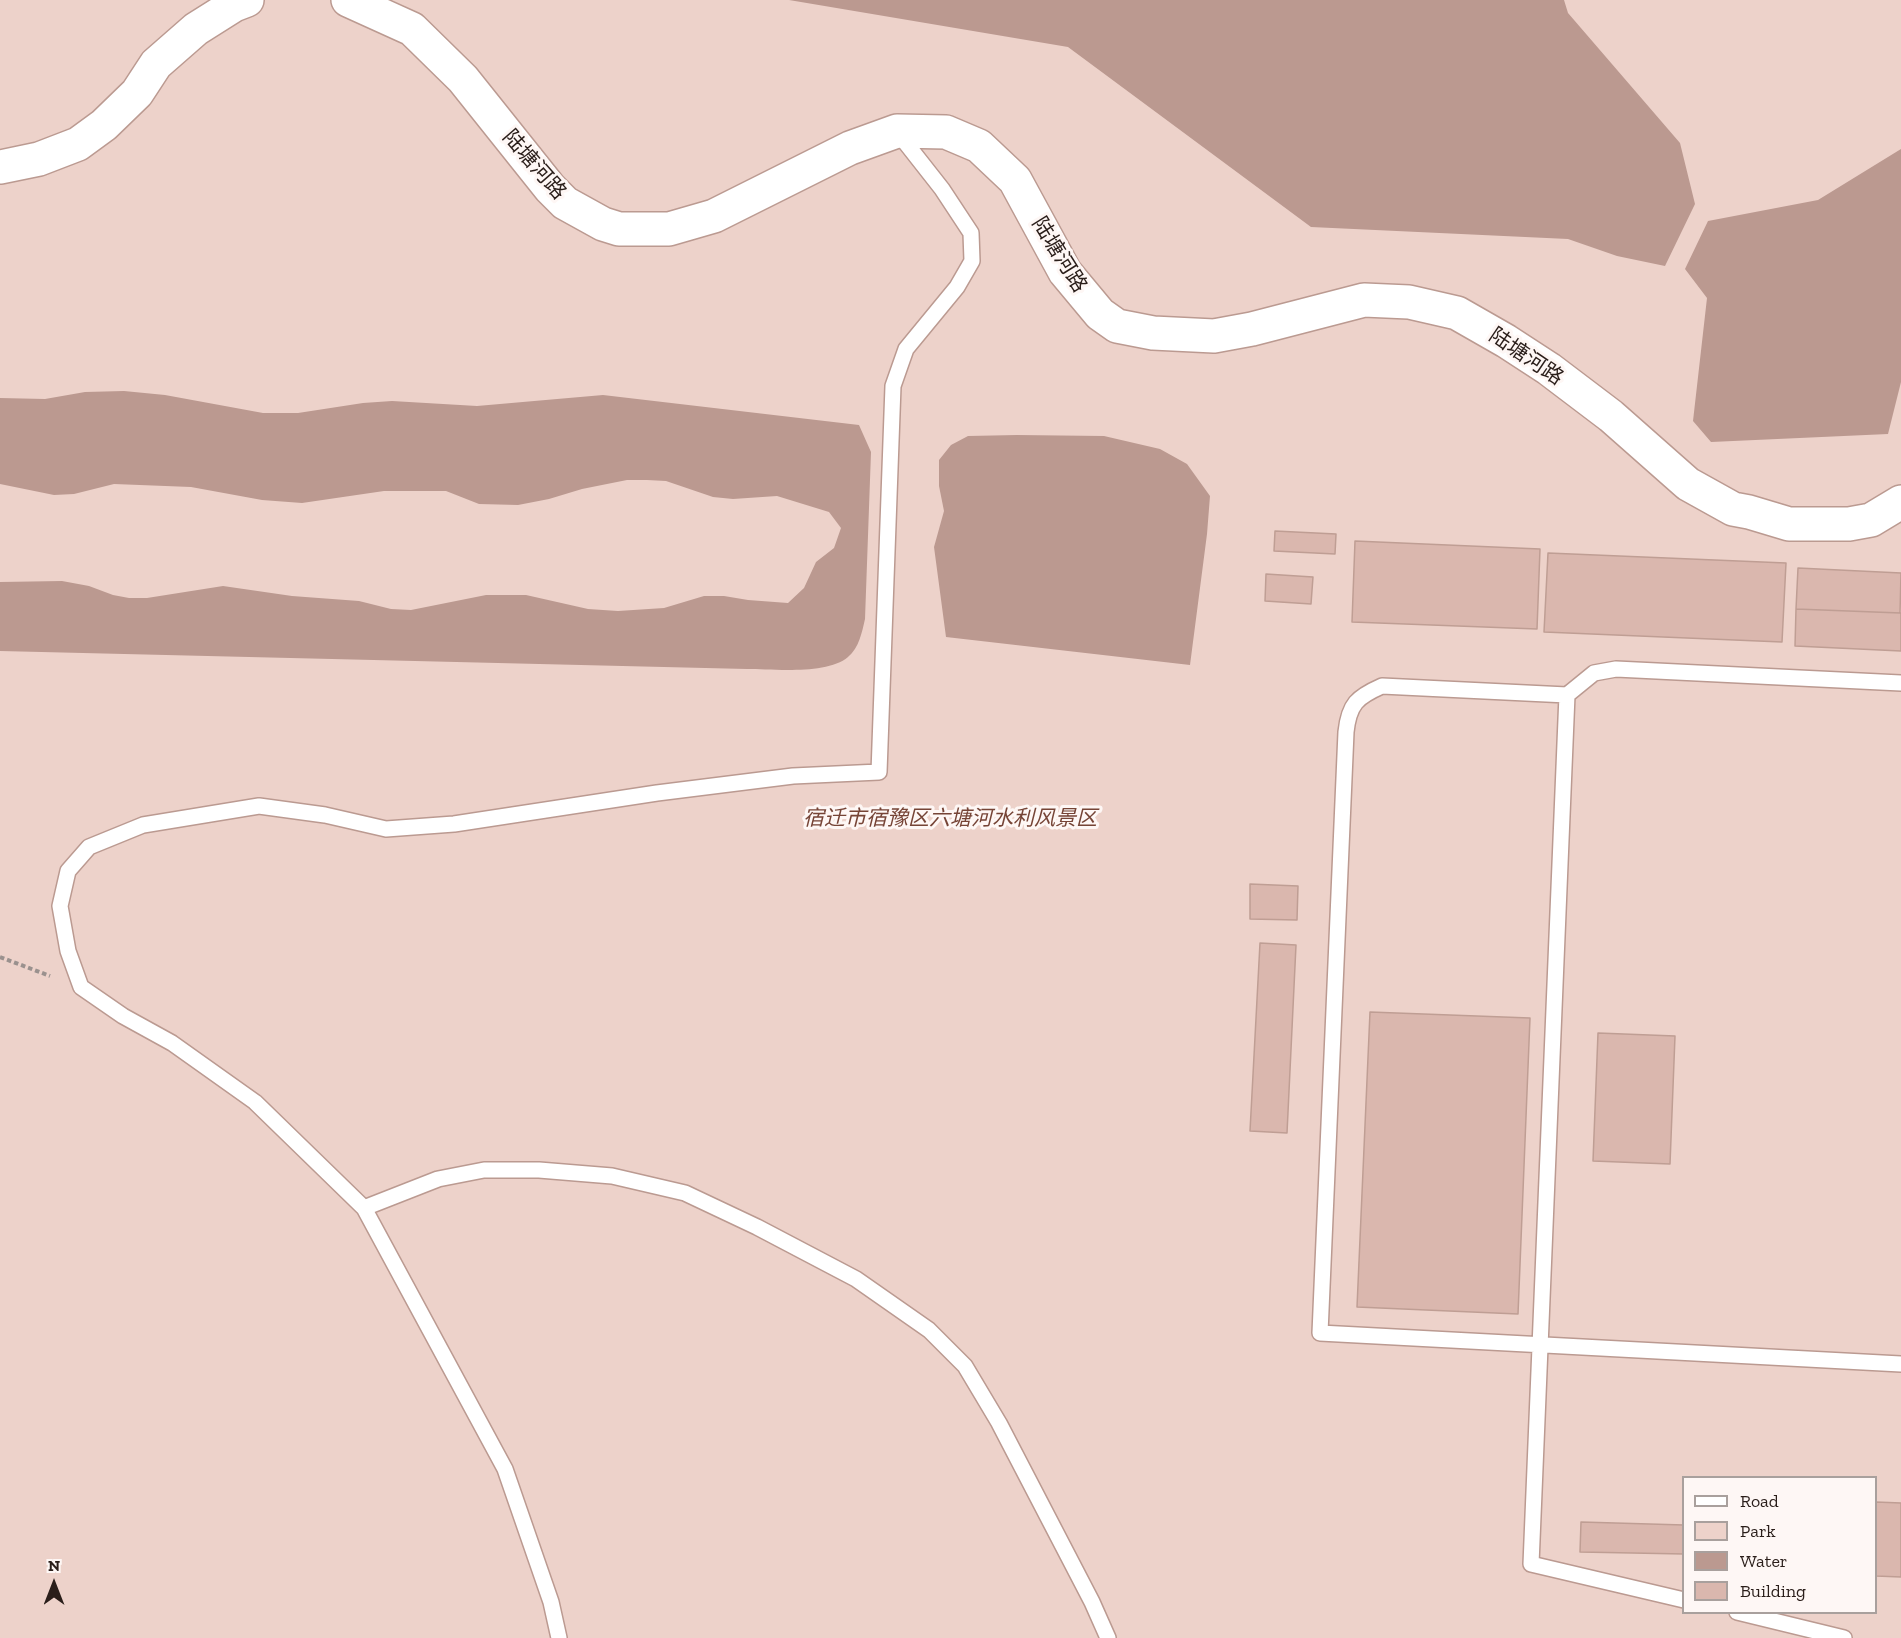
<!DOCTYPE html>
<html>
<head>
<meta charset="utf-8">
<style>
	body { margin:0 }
	#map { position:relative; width:1901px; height:1638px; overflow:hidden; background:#fef7f5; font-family:"Zilla Slab",serif }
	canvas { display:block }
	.legend { position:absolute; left:1682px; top:1476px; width:195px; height:138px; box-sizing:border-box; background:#fef7f5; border:2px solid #a9a09d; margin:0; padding:8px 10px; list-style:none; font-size:18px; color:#2a1e1a }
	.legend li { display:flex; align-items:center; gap:12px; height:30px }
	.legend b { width:30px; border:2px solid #a9a09d }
	.north { position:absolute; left:24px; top:1554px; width:60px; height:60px; -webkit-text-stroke:4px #fef7f5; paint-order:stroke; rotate:0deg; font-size:16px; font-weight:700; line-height:24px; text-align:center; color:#2a1e1a }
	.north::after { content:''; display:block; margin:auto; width:21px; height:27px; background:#2a1e1a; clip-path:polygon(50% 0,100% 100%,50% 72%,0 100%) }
</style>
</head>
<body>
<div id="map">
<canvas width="1901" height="1638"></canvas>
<ul class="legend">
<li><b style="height:8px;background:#fff"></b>Road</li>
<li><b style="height:16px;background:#edd2ca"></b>Park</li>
<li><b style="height:16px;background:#bb9990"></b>Water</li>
<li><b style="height:16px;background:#dab7ae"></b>Building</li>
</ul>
<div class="north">N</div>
</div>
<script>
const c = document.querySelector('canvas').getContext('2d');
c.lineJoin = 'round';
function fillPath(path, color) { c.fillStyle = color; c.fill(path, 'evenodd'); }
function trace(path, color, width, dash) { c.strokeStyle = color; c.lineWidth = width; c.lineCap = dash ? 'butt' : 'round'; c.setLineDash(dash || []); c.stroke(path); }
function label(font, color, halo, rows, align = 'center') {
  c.font = font + ' "Zilla Slab","Noto Sans SC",serif'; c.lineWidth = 6; c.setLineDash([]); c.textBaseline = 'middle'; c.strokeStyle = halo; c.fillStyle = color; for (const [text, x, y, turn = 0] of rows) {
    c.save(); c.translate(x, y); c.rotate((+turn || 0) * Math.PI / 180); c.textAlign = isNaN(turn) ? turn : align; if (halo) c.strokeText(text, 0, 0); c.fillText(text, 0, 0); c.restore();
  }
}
const green = new Path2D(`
	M0,0h1901v1638h-1901zM1684,1478h192v134h-192z`);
const water = new Path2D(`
	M789,0h775l4,13 112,130 15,61 -30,62 -48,-10 -49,-17 -257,-12 -243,-180z
	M1901,149v233l-13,52 -177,8 -18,-21 14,-123 -22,-29 23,-48 110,-21z
	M124,391l41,4 98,18h35l65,-10 29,-2 85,5 126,-11 256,30 12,27 -6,167c-3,13 -6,29 -17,38 -21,18 -75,12 -101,12l-747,-18v-69l62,-1 27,5 24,9 16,3h18l76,-12 69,10 67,5 32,8 20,1 75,-15h40l62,14 30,2 46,-3 40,-12h20l24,4 40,3 16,-15 12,-26 18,-14 7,-20 -12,-16 -52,-16 -44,3 -20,-2 -47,-16 -19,-1h-20l-45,9 -33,10 -31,6 -39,-1 -33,-13h-62l-82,12 -40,-3 -71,-13 -77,-3 -40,10 -20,1 -54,-11v-86l45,1 40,-7z
	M1017,435l87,1 56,13 27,15 23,32 -3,38 -17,131 -244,-28 -12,-90 10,-36 -5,-25v-26l12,-15 17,-9z`);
const building = new Path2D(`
	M1275,531l61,3 -1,20 -61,-3z
	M1355,541l185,8 -3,80 -185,-7z
	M1548,553l238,10 -4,79 -238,-10z
	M1798,568l103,5 -1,40 -104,-4z
	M1266,574l47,3 -2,27 -46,-3z
	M1796,609l105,4v38l-106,-5z
	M1250,884l48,2 -1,34 -47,-1z
	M1260,943l36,2 -9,188 -37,-2z
	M1370,1012l160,6 -12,296 -161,-7z
	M1598,1033l77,3 -5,128 -77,-3z
	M1876,1502l25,1v74l-25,-1z
	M1581,1522l103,3v29l-104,-2z`);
const path = new Path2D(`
	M0,957l50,19`);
const service = new Path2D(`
	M1567,695l-185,-9c-25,11 -33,18 -36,46l-26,601 581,31
	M364,1208l74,-29 46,-9h55l73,6 73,17 72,34 99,52 73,51 36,36 34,57 93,179 16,36
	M1684,1600l-153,-36 36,-869 27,-22 22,-4 285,14
	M1737,1612l107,26
	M559,1638l-8,-36 -46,-133 -141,-261 -109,-106 -83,-59 -49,-27 -42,-29 -13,-36 -8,-45 8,-35 21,-24 54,-22 116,-19 66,9 61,14 68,-5 203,-31 136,-17 86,-4 14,-386 13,-37 51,-62 15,-26 -1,-28 -29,-44 -44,-56`);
const tertiary = new Path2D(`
	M348,0l64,29 51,50 87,109 15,15 38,21 16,5h50l45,-13 136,-68 47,-17 49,1 33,14 36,34 50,92 35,42 17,12 36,7 61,3 38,-7 112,-29 45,2 48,11 49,28 43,28 62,47 77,68 45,25 16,3 40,12h60l22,-4 30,-18
	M0,167l39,-8 39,-15 26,-19 33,-32 19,-29 40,-35 38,-24 13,-5`);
const streetNames = [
	["陆塘河路",534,165,49],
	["陆塘河路",1059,255,58],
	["陆塘河路",1526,357,34]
];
const parkNames = [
	["宿迁市宿豫区六塘河水利风景区",950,819]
];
fillPath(green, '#edd2ca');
fillPath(water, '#bb9990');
fillPath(building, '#dab7ae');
trace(building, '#bf9e94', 1.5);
trace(service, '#bb9a91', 18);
trace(tertiary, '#bb9a91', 36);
trace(path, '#9a918e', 4, [4.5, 3]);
trace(service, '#fff', 15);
trace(tertiary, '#fff', 33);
label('21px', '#2a1e1a', '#fef7f5', streetNames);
label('italic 21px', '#764436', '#fef7f5', parkNames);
</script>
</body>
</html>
